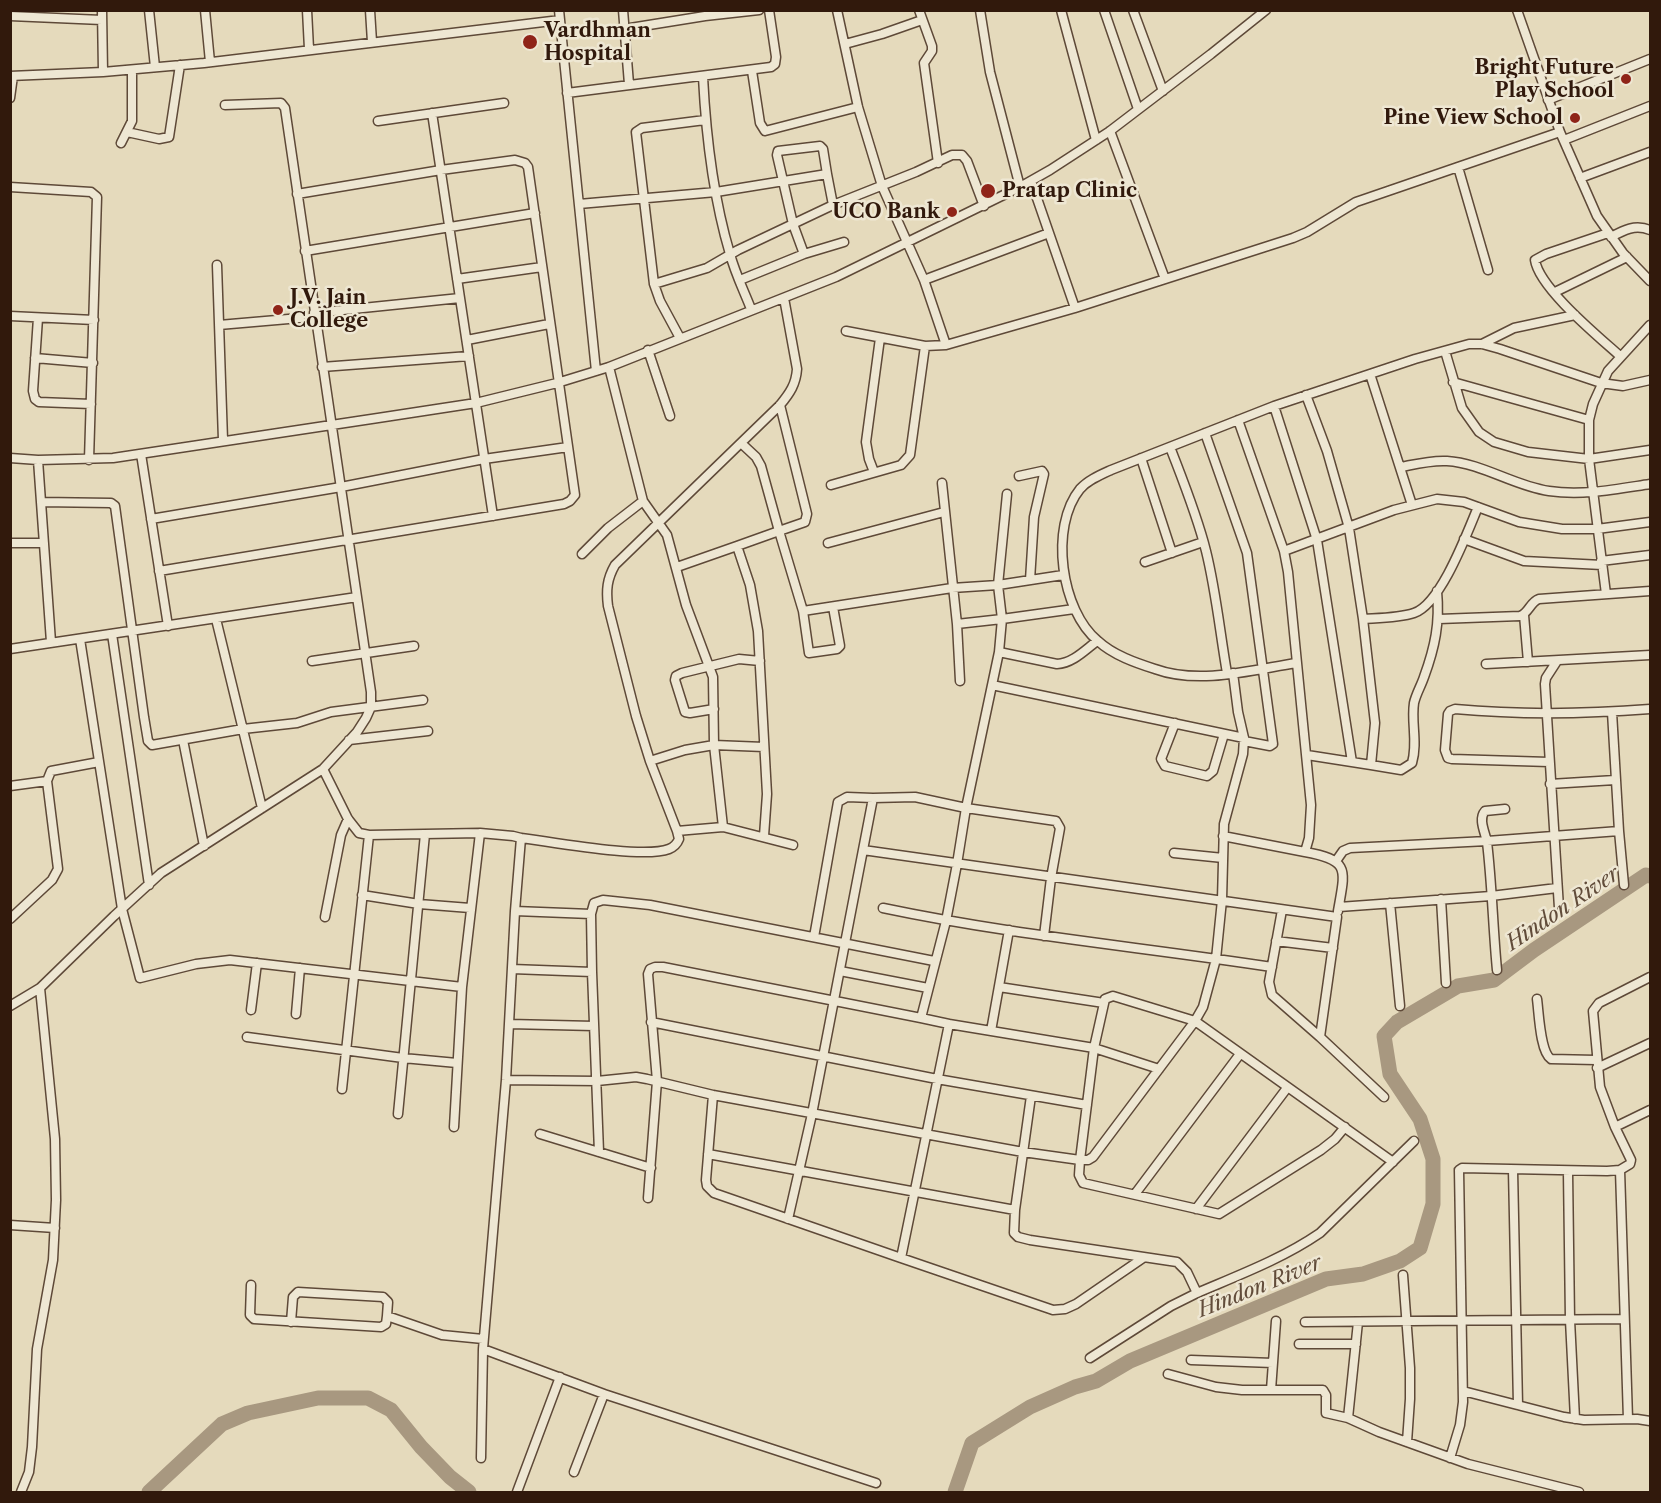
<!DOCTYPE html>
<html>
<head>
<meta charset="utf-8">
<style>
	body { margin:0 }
	#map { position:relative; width:1661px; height:1503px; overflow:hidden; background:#e5dabc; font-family:"Libre Caslon Text",serif }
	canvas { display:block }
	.frame { position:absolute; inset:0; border:12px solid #31190c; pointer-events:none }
</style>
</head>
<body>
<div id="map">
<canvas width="1661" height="1503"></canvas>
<div class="frame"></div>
</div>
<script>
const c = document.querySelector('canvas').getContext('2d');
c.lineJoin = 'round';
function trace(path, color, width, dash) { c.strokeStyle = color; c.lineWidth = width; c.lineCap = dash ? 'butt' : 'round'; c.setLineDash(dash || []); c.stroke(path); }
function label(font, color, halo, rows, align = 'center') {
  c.font = font + ' "Libre Caslon Text",serif'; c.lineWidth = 5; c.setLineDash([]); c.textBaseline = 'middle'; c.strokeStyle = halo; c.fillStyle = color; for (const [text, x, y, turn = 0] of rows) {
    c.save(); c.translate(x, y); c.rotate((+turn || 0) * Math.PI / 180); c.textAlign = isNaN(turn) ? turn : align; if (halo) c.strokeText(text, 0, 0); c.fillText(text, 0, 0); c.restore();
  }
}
const river = new Path2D(`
	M149,1492l73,-68 26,-11 70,-15h50l23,12 30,37 29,30 19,15
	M955,1492l17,-49 58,-36 45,-20 21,-6 34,-20 196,-82 37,-5 37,-13 20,-13 13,-44v-45l-13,-40 -30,-45 -6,-38 13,-14 61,-36 36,-6 40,-30 112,-75 4,1`);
const minor = new Path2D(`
	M102,10l1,62
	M149,10l6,57
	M205,10l5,52
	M307,10l2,39
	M370,10l2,32
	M559,10l1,10
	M623,10l6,74
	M837,10l21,97 24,79 42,94 22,65 129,-37 218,-70 14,-6 49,-30 204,-70
	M919,10l13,36v5l-8,12 14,100
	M980,10l10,62 30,115
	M1061,10l35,130
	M1104,10l34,99
	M1133,10l30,81
	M1517,10l43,122 37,84 26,37 27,28
	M10,16l92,4
	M624,29l81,-13 54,-6
	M845,44l37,-10 40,-14
	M752,71l8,52 5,8 93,-24
	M10,76l93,-4 101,-9 356,-43 36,351
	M703,77c3,59 10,120 27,177 5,19 14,37 21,55
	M567,93l204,-26 4,-3 1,-7 -7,-47
	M10,98l3,-22
	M1548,100l102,-41
	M432,113l61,403
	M378,121l126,-18
	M1110,131l55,148
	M127,132l32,7 10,-2 11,-72
	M1564,140l86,-34
	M121,143l11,-22v-51
	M1458,167l30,103
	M1580,178l70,-26
	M1031,181l44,127
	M10,187l81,5 6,5 -8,263
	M579,204l137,-12 111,-18 6,31
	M1608,233l-62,21 -11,6c4,28 64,77 85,96
	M1611,237c13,-7 24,-13 39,-7
	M305,251l230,-38
	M804,254l40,-12
	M217,265l6,175
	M457,279l85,-12
	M740,280l64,-26 -11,-30 -16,-69 1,-4 42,-5 3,3 4,25
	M924,280l125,-47
	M654,284l53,-16 31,-18 95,-45 83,-33 36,-17h10l5,6 17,45
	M1555,292l72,-35
	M314,313l146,-15
	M10,316l84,4
	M38,318l-5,73 2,8 4,3 52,2
	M219,325l81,-7
	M846,331l79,15 21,-1
	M680,338l-20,-37 -6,-17 -18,-152 6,-4 63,-8
	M467,340l82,-16
	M1482,344l32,-16 61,-13
	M648,350l22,66
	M1445,351l17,57 17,24 15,10 34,10 61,7 61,-9
	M35,358l58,5
	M322,367l147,-11
	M609,367l34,134 24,34 19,70 27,72 1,68 9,82
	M1370,374l42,131
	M1453,382l136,38
	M1306,395l21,56 22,77 14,91 12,104 -4,42 30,5 11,-7c6,-21 -1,-40 2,-60 2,-9 7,-17 10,-26 11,-30 16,-54 13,-86
	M780,405l27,109 -2,8 -26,9 24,80 6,42 28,-4 3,-3 -7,-39
	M1274,406l43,134 35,222
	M1205,433l42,120 26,191 -3,2 -26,-5
	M1170,447c13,34 27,68 36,104 10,40 14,82 21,122
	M141,454l27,172
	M10,458l28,2 75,-2 265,-40 98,-15 81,-20 52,-16 227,-90 184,-90 30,-17 60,-39 101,-77 55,-44
	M1141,458l31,95
	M38,460l13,182
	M1401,467c15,-3 30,-7 46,-6 35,2 67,25 102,30 34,5 68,-2 101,-7
	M874,472l-5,-13 -3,-17 14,-104
	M1019,476l23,-5 2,3 -10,43 -4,63
	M942,483l15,141 3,57
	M831,485l70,-20 9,-10 15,-109
	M41,502l70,1 4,3 29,211 4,24 4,4 91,-16 54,-6 34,-11 92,-12
	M151,519l190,-32 143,-28 84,-12
	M1464,539l60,22 78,4
	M10,543h34
	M828,543l116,-31
	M737,546l42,-15 -18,-65 -5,-9 -15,-14
	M1284,551l110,-41 43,-11 27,3 55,20 43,7h35l53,-7
	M582,554l26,-26 35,-27
	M1601,561l49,-6
	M1145,562l58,-20
	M677,567l60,-21 13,39 8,46 9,163 -3,42
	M159,571l405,-67 6,-3 5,-6 -47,-328 -3,-4 -10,-3 -74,10 -144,24
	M1606,594l-17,-135v-39l4,-16 15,-33 42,-46
	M1074,609l-72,10 -3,33 -33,156 -9,56 -11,57 -25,97 28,6 -48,234 152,52 12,-1 11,-5 67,-46
	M803,611l149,-23 46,-3 65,-10
	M1524,615l4,47
	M216,619l46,189
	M1363,619c16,-1 36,-1 51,-6 27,-9 53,-80 64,-106
	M1439,619l81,-3c9,-3 10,-14 19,-17l111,-8
	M957,624l45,-5 -4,-34 9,-91
	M112,634l37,251
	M80,639l42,270 18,69 56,-14 34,-4 232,27
	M10,649l347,-52
	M999,652l58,12c16,-1 28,-14 40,-23
	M312,661l102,-15
	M1557,661l-11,17 -1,6 14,224
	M1296,663c-44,7 -97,22 -141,6 -19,-6 -42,-14 -57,-28 -37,-30 -49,-114 -18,-152 8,-9 20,-14 31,-19l163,-64 141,-47 54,-15h13l18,5 101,34 22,3 27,-6
	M1486,664l164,-9
	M992,685l252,53
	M714,709l-24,4 -5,-1 -10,-32 1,-4 6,-3 57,-14 21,2
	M1175,723l-14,36 4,7 42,10 6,-5 11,-37
	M183,740l21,106
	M349,740l79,-9
	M1307,755l64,10
	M650,761l35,-11 29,-5 50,2
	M1549,762l-97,-3 -4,-1 -3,-8 3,-36 2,-3 5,-2c65,6 131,5 195,0
	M323,769l25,50 11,14 10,2 111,-2 -18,154 -8,140
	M1550,784l65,-4
	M10,786l37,-5 4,-10 48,-9
	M677,831l46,-4 70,18
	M1619,831l5,54
	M480,833l33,3 8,2c32,4 122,21 148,11 5,-2 8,-5 10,-10l-2,-8 -27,-70 -14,-45 -28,-110c-2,-16 -1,-27 7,-41l165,-160c10,-12 16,-21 17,-36l-13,-71
	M1223,836l82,16 4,-14 2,-33 -23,-233 -4,-21 -46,-131
	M521,838l-6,73 -9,169 -23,269 121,45 272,89
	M863,850l474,67 -17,120 64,60
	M1305,852c46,8 40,18 33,59
	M1174,853l49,5
	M1336,861l7,-10 7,-3 137,-7 132,-10 -7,-119
	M362,895l57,9 51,4
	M1441,899l5,84
	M1390,903l10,103
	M1339,907l152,-11 66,-8
	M883,908c128,27 259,39 389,59
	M1282,910l-13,72 3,13 48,42
	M515,911l76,3
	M325,917l16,-82 7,-16
	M10,919l42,-39 6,-11 -11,-88
	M814,937l24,-135 9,-5 26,1
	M1276,941l57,7
	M512,969l80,3
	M1497,970c-4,-42 -5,-86 -10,-128 -2,-10 -9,-23 -2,-31l20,-2
	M840,971l88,17
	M999,987l105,16
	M1537,999c2,14 3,53 14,60l45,1
	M10,1006l30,-18 74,-72 47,-43 162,-104 34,-37 9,-14 5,-11v-15l-86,-584 -4,-5 -56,2
	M251,1010l6,-47
	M296,1014l4,-46
	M651,1022l286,57 150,26
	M509,1024l85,2
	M949,1024l145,24 65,21
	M991,1031l18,-101
	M247,1037l156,21 54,5
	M1597,1068l53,-25
	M506,1080l91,1 39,-4 11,2 66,16 310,57 57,8h8l5,-3 102,-136 8,-14 13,-48 6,-59 2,-76 19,-70 1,-16 -6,-26 -5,-39
	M342,1089l27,-254
	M713,1095l-7,85 1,6 7,7 187,65
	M1031,1096l-16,114 -1,23 4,4 12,3 147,22 10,10 10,21c42,-18 85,-34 123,-60l94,-92
	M398,1114l27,-280
	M1345,1127l-10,12 -14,11 -102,64 -136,-31 -4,-8 1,-15 14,-112 11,-49 8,-3 82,25 198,141
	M1615,1127l35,-17
	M540,1134l111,34
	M599,1152l-7,-180 -1,-58 3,-11 9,-3 47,5 284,56
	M708,1154l307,56
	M1513,1170l5,235
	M1620,1170l8,249
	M1568,1172l2,148 5,99
	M1135,1194l105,-140
	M648,1198l9,-117 -9,-107 2,-5 5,-2h8l258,51
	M1196,1209l91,-121
	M788,1219l24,-105 61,-316 42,-1 51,11 90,13 4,7 -9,50 -7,58
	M10,1225l45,3
	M1403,1275l7,93v31l-3,43
	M251,1285l-1,30 4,4 127,8 5,-3 1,-8 55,19 41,4
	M291,1322l2,-25 5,-5 85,5 5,5 -1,14
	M1305,1322l319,-3
	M1299,1344h57
	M1090,1358l81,-52 26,-13
	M1191,1360l82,3
	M1168,1374l48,13 26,3h81l3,5v18l22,5 31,14 89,32 111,28
	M1271,1390l5,-69
	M1463,1391l101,26 20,3 53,-1 13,2
	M1348,1418l10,-96
	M481,1458l2,-109
	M1450,1458l10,-33 3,-23 -4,-232 3,-2 145,3 13,-1 10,-6 1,-4 -16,-33 -15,-40 -7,-76 6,-8 51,-26
	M574,1472l30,-78
	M21,1492l8,-20 3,-25 5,-98 16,-89 3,-60 -1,-61 -15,-151
	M517,1492l43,-115`);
const markers = [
	[530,42,8,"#8f2418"],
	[1626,79,6,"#8f2418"],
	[1575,118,6,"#8f2418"],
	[988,191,8,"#8f2418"],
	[952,212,6,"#8f2418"],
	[278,310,6,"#8f2418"]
];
const poiNames = [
	["Vardhman",544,31],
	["Hospital",544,54],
	["Bright Future",1614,68,"right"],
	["Play School",1614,91,"right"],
	["Pine View School",1563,118,"right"],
	["Pratap Clinic",1002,191],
	["UCO Bank",940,212,"right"],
	["J.V. Jain",290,298],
	["College",290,321]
];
const waterNames = [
	["Hindon River",1563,909,-34],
	["Hindon River",1260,1287,-22]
];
trace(river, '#a89880', 15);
trace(minor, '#5e4938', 11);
trace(minor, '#eee7d3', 8);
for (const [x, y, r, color] of markers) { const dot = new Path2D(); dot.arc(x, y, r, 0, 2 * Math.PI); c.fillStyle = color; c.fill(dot); trace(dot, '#eee7d3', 2); }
label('bold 20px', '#31190c', '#eee7d3', poiNames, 'left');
label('italic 21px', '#614c3a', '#eee7d3', waterNames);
</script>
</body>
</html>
